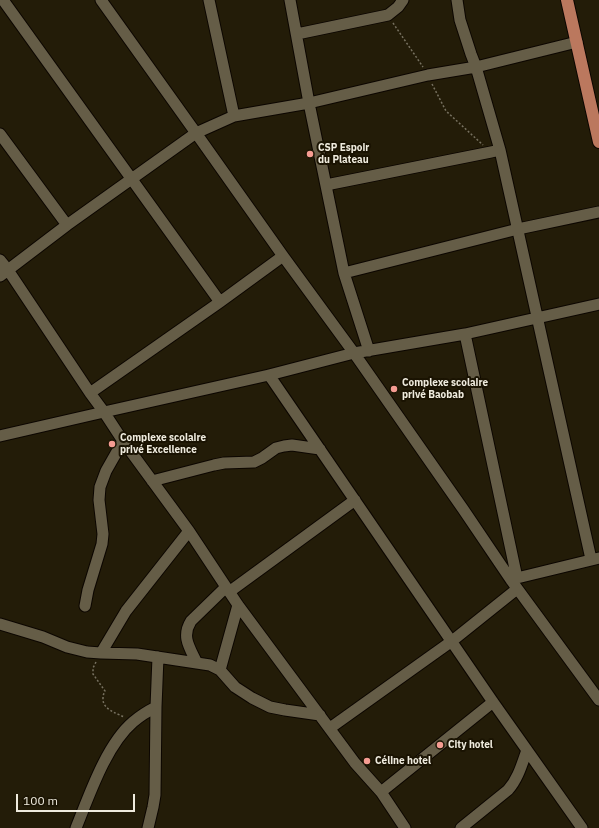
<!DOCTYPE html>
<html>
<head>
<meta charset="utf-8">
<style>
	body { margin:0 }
	#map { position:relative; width:599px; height:828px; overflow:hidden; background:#231c08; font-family:"IBM Plex Sans",sans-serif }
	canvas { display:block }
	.scale { position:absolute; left:16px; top:794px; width:119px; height:18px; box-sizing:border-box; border:2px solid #efebde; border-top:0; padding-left:5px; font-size:12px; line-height:14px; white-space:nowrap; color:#efebde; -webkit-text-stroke:3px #1a1302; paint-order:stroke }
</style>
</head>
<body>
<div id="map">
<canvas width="599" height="828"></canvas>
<div class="scale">100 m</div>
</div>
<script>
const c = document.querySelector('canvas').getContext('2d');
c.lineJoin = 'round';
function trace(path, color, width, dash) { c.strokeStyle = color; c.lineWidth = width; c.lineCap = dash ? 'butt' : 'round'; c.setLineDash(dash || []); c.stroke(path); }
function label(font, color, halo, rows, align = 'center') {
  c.font = font + ' "IBM Plex Sans",sans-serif'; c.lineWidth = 4; c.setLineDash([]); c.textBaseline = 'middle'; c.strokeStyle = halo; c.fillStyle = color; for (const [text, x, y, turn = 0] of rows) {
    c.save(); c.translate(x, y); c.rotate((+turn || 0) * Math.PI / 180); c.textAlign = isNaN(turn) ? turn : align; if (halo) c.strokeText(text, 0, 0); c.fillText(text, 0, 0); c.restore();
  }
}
const path = new Path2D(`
	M393,23l30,44
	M432,84l14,27 37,34
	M96,662l-3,6v6l12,17c-1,2 -2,4 -2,7 -1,11 13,15 21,19`);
const minor = new Path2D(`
	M3,0l217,302
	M101,0l95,133 87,123 71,97 109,156 48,71 88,120
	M209,0l25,116
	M290,0l19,103 35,170 25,78
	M457,0l3,20 11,34 5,13 24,83 91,409
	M297,34l91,-19 10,-8 5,-7
	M0,134l67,91
	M326,185l165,-33 9,-2
	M0,260l8,10 82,123 14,19 19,29 66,90 49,74 117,158 26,29 24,36
	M344,273l174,-44 81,-17
	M0,276l67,-51 129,-92 38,-17 75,-13 119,-28 48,-8 101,-25
	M465,334l52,244
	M269,375l224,327 89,126
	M90,393l130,-91 63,-46
	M0,436l104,-24 165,-37 85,-22 111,-19 134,-30
	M152,481l62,-16 10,-2 30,-1 8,-4 14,-10 8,-2 8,-1 28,4
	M511,580l6,-2 82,-20
	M229,592l126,-92
	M85,606l3,-16 14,-46 1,-10 -4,-34 1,-13 6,-16 17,-30
	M0,624l43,13 24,10 20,5 14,1 36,1 73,11 10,5 15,17 17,11 18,9 15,3 35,5
	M101,653l25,-42 63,-80
	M197,663c-7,-15 -16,-26 -6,-42l35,-34
	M220,670l18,-65
	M330,728l122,-87 65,-52
	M381,792l112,-90
	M76,828c13,-32 30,-83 57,-106 7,-6 15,-11 23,-15
	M148,828l5,-21 2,-12 1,-88 2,-50
	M461,828l47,-38c10,-11 14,-26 19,-40`);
const major = new Path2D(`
	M567,0l32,142`);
const markers = [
	[310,154,4,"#f59c92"],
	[394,389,4,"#f59c92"],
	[112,444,4,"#f59c92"],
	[440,745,4,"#f59c92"],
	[367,761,4,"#f59c92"]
];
const poiNames = [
	["CSP Espoir",318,148],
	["du Plateau",318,160],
	["Complexe scolaire",402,383],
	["privé Baobab",402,395],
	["Complexe scolaire",120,438],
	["privé Excellence",120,450],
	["City hotel",448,745],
	["Céline hotel",375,761]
];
trace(minor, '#0c0600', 13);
trace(major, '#0c0600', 14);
trace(path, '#777160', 1.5, [2, 2]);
trace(minor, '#655d47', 11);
trace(major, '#bb785e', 12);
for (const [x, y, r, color] of markers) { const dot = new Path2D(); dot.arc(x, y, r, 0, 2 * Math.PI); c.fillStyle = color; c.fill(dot); trace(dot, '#1a1302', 1.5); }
label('bold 10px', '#efebde', '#1a1302', poiNames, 'left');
</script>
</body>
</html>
